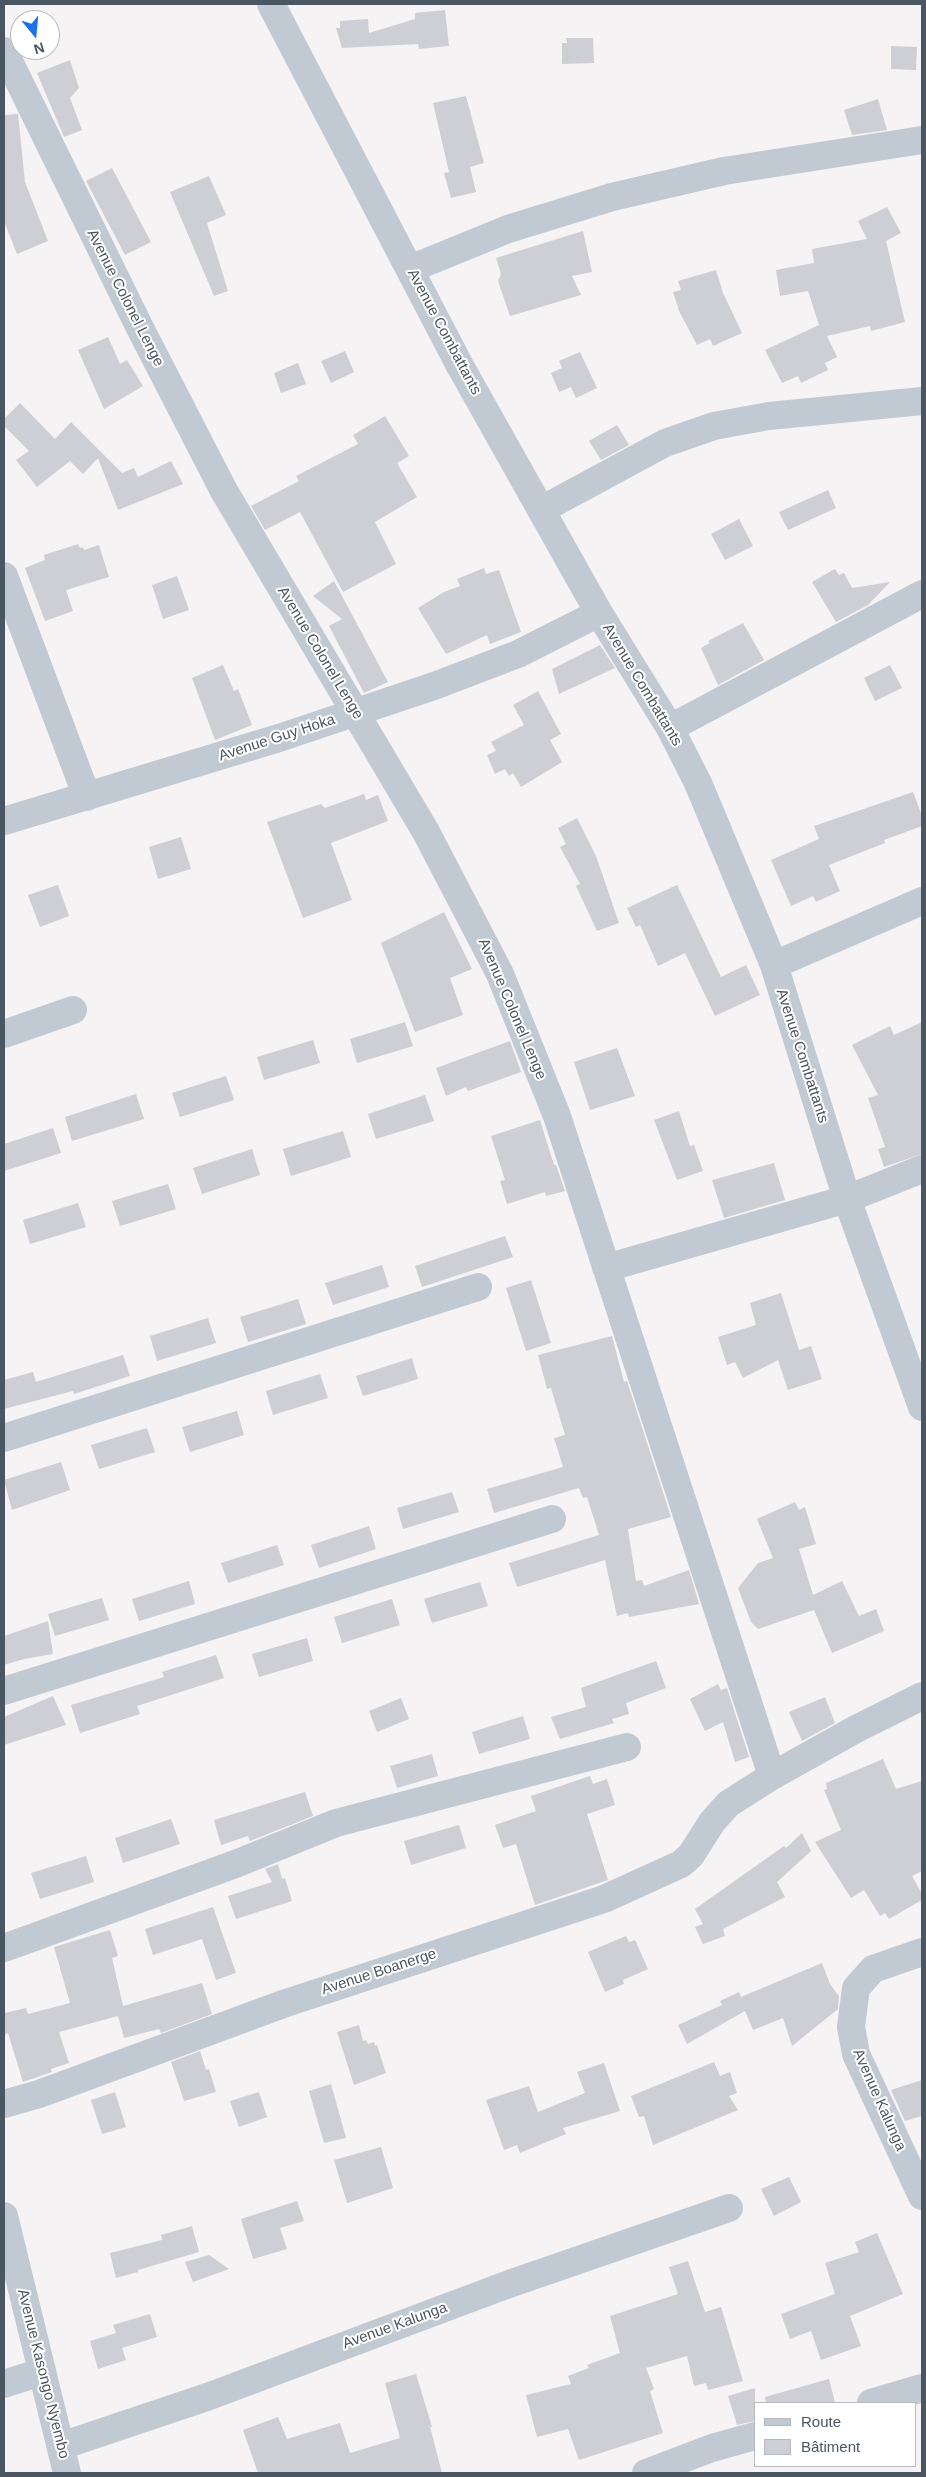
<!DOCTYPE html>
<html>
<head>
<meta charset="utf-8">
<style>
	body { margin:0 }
	#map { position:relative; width:926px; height:2477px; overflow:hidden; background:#f5f3f3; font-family:Arial,sans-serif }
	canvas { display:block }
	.frame { position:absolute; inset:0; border:5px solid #4a5661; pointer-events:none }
	.legend { position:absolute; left:754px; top:2402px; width:162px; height:65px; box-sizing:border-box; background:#fff; border:1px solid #b7bbc0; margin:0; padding:6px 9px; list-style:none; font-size:15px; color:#4a5661 }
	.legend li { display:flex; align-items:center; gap:10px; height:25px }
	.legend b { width:25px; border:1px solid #b7bbc0 }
	.north { position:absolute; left:10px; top:10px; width:50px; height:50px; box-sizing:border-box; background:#fff; border:1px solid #b7bbc0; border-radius:50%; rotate:163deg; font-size:14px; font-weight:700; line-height:20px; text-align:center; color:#4a5661 }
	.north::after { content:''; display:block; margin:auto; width:18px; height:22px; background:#1a73e8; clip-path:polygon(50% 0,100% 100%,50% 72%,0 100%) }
</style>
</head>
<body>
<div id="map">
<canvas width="926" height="2477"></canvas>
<div class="frame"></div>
<ul class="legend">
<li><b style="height:6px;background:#c1cad2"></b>Route</li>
<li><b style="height:14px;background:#cdcfd5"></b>Bâtiment</li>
</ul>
<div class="north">N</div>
</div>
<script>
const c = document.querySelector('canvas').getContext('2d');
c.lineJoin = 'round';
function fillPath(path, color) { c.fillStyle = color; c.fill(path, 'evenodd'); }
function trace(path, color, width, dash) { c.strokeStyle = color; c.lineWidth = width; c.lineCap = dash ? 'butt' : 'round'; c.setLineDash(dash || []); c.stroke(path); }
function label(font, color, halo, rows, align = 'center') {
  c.font = font + ' Arial,sans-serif'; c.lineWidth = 4; c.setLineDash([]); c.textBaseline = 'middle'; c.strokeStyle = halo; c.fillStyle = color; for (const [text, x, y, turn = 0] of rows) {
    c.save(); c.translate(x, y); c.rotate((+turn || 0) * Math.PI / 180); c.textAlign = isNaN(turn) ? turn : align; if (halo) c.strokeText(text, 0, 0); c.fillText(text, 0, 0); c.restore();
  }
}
const building = new Path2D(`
	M445,10l4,36 -30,3 -1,-5 -76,4 -6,-20h4v-7l28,-2 1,14 46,-14v-6z
	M566,38h27l1,25 -32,1v-21h5z
	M891,46l26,1 -1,23 -25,-1z
	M70,60l9,28 -9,10 12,32 -18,7 -27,-64z
	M466,96l18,67 -14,4 6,25 -25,6 -7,-25 5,-1 -16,-69z
	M878,99l9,31 -35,5 -8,-25z
	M18,114l7,68 23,59 -31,13 -13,-33v-106z
	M112,168l39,74 -26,13 -39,-74z
	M209,176l17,39 -19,8 21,68 -14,5 -44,-104z
	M887,207l14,26 -15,8 19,81 -34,9 -1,-5 -43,10 10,21 -12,6 3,7 -27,13 -3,-7 -16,7 -17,-33 54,-25 -11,-34 -28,5 -4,-26 38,-7 -2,-14 55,-10 -9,-18z
	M583,231l9,41 -20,4 9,19 -71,21 -12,-35 3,-7 -5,-16z
	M716,270l7,23 19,40 -29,13 -3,-7 -13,6 -18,-34 -6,-19 8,-2 -3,-9z
	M108,337l12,27 7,-4 16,26 -39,23 -26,-59z
	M345,351l9,21 -23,11 -10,-22z
	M580,352l17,36 -21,10 -5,-11 -12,5 -8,-19 11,-5 -3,-7z
	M298,363l8,21 -25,9 -7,-20z
	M20,403l35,36 16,-17 51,51 12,-5 4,9 33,-16 12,23 -65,26 -20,-52 -15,16 -13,-13 -33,26 -21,-27 13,-9 -25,-25v-7z
	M385,416l24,40 -12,7 20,34 -42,25 21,42 -53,28 -43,-80 -35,18 -14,-24 48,-25 -3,-5 62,-32 -5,-9z
	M617,425l12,20 -28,15 -12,-19z
	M828,490l8,18 -48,22 -9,-18z
	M739,519l14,27 -28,14 -14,-26z
	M78,544l2,4 3,-1 1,3 15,-5 10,32 -43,13 7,21 -28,10 -20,-53 20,-8 -1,-5z
	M484,568l2,6 13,-4 22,62 -31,12 -3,-9 -41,19 -28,-46 26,-16 16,-6 -3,-7z
	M835,569l4,6 5,-2 8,15 38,-6 -22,23 -32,17 -24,-40z
	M177,576l12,34 -26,9 -11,-34z
	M334,581l54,101 -24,11 -35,-67 13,-7 -29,-23z
	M743,623l21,37 -46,25 -17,-37 9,-5 -2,-2z
	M600,645l15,23 -56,26 -7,-25z
	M223,665l11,26 4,-2 14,36 -37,15 -23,-62z
	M890,665l12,23 -27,13 -11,-23z
	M538,691l23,43 -11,6 12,22 -41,25 -8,-14 -4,3 -4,-7 -10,5 -8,-19 9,-4 -5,-9 33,-17 -11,-20z
	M913,792l9,24v10l-38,14 1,3 -56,22 11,26 -24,11 -3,-6 -22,10 -20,-46 48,-21 -5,-13z
	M364,794l2,6 12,-5 10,26 -57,22 21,57 -49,18 -36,-96 54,-18 4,4z
	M577,818l19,38 23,67 -22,8 -21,-45 4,-2 -20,-37 6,-3 -8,-16z
	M181,837l10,32 -33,10 -9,-32z
	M58,885l11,31 -29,11 -12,-32z
	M677,885l44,92 25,-12 14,30 -45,21 -30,-63 -27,13 -18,-41 -4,2 -9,-19z
	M444,912l28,57 -22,9 13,37 -48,17 -34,-89z
	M405,1022l8,24 -56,17 -7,-24z
	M922,1022v132l-38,13 -6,-18 7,-2 -17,-49 10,-3 -26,-50 38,-19 4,9z
	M313,1040l7,23 -56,17 -7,-23z
	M510,1041l11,31 -53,19 -2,-4 -20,9 -10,-28z
	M617,1048l18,48 -45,14 -16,-48z
	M226,1076l8,24 -54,17 -8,-24z
	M136,1094l8,25 -72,22 -7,-24z
	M425,1095l9,26 -58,18 -8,-25z
	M679,1111l11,35 4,-1 9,26 -26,9 -23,-60z
	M540,1120l14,45h2l9,26 -19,5 -1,-4 -38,12 -7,-23 5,-1 -14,-44z
	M53,1128l8,25 -57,18v-27z
	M343,1131l8,26 -60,19 -8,-27z
	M252,1149l8,26 -58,19 -9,-26z
	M774,1163l11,37 -61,18 -12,-38z
	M168,1184l8,25 -56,17 -8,-25z
	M78,1203l8,24 -56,17 -7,-24z
	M505,1236l8,21 -91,30 -7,-21z
	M382,1265l7,22 -56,18 -8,-22z
	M531,1280l20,63 -25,8 -20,-63z
	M781,1293l18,57 12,-4 11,33 -34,11 -10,-30 -35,18 -8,-16 -8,3 -9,-28 38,-12 -6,-22z
	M298,1299l8,25 -58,18 -8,-25z
	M208,1318l8,25 -59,18 -7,-25z
	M612,1336l12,46 3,-1 44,136 -43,12 8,52 6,-1 2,6 45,-16 10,34 -70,13 -1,-4 -11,3 -12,-56 -88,27 -8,-24 90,-28 -12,-38 -4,1 -4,-10 -85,25 -7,-24 76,-22 -9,-29 11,-3 -14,-47 -4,1 -9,-34z
	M123,1355l7,21 -56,18 -1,-3 -69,18v-29l29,-8 3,10z
	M412,1358l6,21 -55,17 -7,-20z
	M320,1374l8,24 -55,17 -7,-24z
	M237,1411l7,24 -54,17 -8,-25z
	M147,1428l8,24 -56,17 -8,-24z
	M61,1462l9,28 -58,20 -8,-30z
	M452,1492l7,20 -56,17 -6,-21z
	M795,1502l4,8 6,-3 11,37 -17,5 14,46 29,-14 17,35 17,-7 8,22 -52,22 -18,-43 -56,19 -7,-7 -13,-34 20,-25 15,-5 -16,-39z
	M369,1526l7,23 -57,19 -8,-23z
	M277,1545l7,20 -56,18 -7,-20z
	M189,1581l6,23 -56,17 -7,-22z
	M480,1582l8,24 -56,17 -8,-24z
	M102,1598l7,22 -54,16 -7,-22z
	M392,1599l8,26 -58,18 -8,-26z
	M48,1621l5,33 -29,5 -20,6v-29z
	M307,1638l6,23 -54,16 -7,-23z
	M216,1655l8,23 -87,28 3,8 -60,19 -9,-28 93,-28 -2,-5z
	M656,1661l10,27 -40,15 3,11 -17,5 2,4 -54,16 -9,-22 35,-10 -5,-19z
	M718,1684l3,6 6,-2 22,69 -14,5 -12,-40 -18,9 -15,-32z
	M53,1696l13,29 -62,20v-28z
	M825,1697l10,26 -33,18 -13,-29z
	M401,1698l8,21 -32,13 -8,-21z
	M523,1716l7,23 -51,15 -7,-22z
	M432,1754l6,22 -41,12 -7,-22z
	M883,1759l13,30 26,-8v90l-10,5 10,18v6l-33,19 -4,-6 -5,3 -16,-26 -13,8 -36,-56 26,-12 -17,-40 3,-1 -1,-6z
	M590,1776l3,8 14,-5 8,26 -28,9 21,66 -73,25 -19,-61 -13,4 -8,-23 41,-14 -5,-15z
	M305,1792l8,24 -63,25 -2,-5 -27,9 -7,-25z
	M171,1819l9,25 -57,19 -8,-25z
	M459,1825l7,23 -55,17 -7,-24z
	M802,1833l9,18 -34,31 8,15 -62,32 2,7 -22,8 -8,-17 8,-3 -8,-15 89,-63 2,2z
	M86,1856l8,26 -54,17 -9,-26z
	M278,1864l4,15 3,-1 7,23 -56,18 -8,-23 44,-14 -7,-13z
	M213,1907l23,66 -20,7 -14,-41 -49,16 -8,-26z
	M110,1930l8,26 -6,2 11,48 79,-23 10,31 -51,19 -2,-4 -35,9 -6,-22 -59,16 10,31 -18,6 1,3 -29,10 -15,-49 -4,2v-22l22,-5 2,6 42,-11 -16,-56z
	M626,1936l3,6 6,-2 13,29 -25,11 1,4 -19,8 -17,-40z
	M822,1963l8,21 9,12 -1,13 -46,37 -9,-28 -30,12 -8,-19 -58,33 -9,-19 44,-20 -2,-4 19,-9 2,5z
	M359,2025l4,16 3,-1 2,4 6,-2 1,4 2,-1 9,28 -32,12 -17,-53z
	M200,2051l6,19 3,-1 7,23 -32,9 -13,-39z
	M714,2062l6,14 10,-4 7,21 -8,3 9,14 -85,35 -9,-29 -5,1 -8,-21z
	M604,2063l16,48 -57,17 3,6 -46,19 -3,-8 -13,5 -18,-50 43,-14 9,26 47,-19 -8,-21z
	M922,2080v36l-17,5 -14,-31z
	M331,2084l15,54 -22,5 -15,-52z
	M115,2092l11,35 -24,7 -11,-34z
	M259,2092l8,25 -28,10 -9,-26z
	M381,2147l12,41 -46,15 -13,-43z
	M789,2177l12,25 -27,14 -13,-27z
	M297,2201l7,20 -24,7 7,21 -34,10 -12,-40z
	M192,2226l7,26 -61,18v2l-22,6 -6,-25 52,-13 -1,-5z
	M877,2233l26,61 -53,22 11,30 -40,14 -10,-29 -21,8 -9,-25 54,-20 -10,-31 34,-11 -4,-10z
	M209,2255l20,14 -36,13 -8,-20z
	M688,2261l17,51 16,-5 22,74 -35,9 -2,-7 -12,3 -7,-30 -41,12 8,21 -4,2 13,42 -84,27 -11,-31 -31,8 -11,-42 45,-11 -3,-8 21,-8 -2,-3 33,-12 -10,-37 68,-22 -9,-27z
	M150,2314l7,23 -35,11 4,12 -28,9 -8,-28 26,-8 -3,-8z
	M416,2374l16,53h-2l12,46h-184l-15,-43 35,-13 9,22 53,-16 10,30 50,-15 -15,-55z
	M829,2379l6,24h-69l-1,-6z
	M755,2388v33l-18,4 -9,-29z`);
const minor = new Path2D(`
	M271,4l188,360 140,249 71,115 28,55 76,182 73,234 75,208
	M4,51l135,275 85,165 202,341 74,142 57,142 215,660
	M410,269l98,-40 104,-32 112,-26 198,-31
	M541,510l124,-67 49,-17 55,-10 153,-15
	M4,576l83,221
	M670,728l252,-134
	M4,821l275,-83 155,-52 84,-32 81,-41
	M774,965l148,-64
	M4,1034l69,-24
	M606,1268l241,-69 75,-30
	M4,1438l474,-151
	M4,1691l548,-172
	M4,1948l234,-85 98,-40 291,-76
	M922,1952l-49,17 -17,19 -5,39 5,27 66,142
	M4,2104l35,-10 247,-91 318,-104 77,-35 10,-9 21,-33 16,-18 44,-28 84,-47 66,-33
	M4,2216l63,257
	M4,2384l37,-12
	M871,2403l51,-15
	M61,2446l146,-49 302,-113 220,-76
	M646,2473l66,-25 43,-12`);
const streetNames = [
	["Avenue Colonel Lenge",125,298,63],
	["Avenue Combattants",444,332,62],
	["Avenue Colonel Lenge",320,653,59],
	["Avenue Combattants",642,685,59],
	["Avenue Guy Hoka",277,738,-18],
	["Avenue Colonel Lenge",512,1009,67],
	["Avenue Combattants",802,1056,72],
	["Avenue Boanerge",379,1972,-18],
	["Avenue Kalunga",879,2100,66],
	["Avenue Kalunga",395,2326,-20],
	["Avenue Kasongo Nyembo",43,2374,76]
];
fillPath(building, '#cdcfd5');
trace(minor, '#c1cad2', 28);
label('15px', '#4a5661', '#fff', streetNames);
</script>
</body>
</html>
